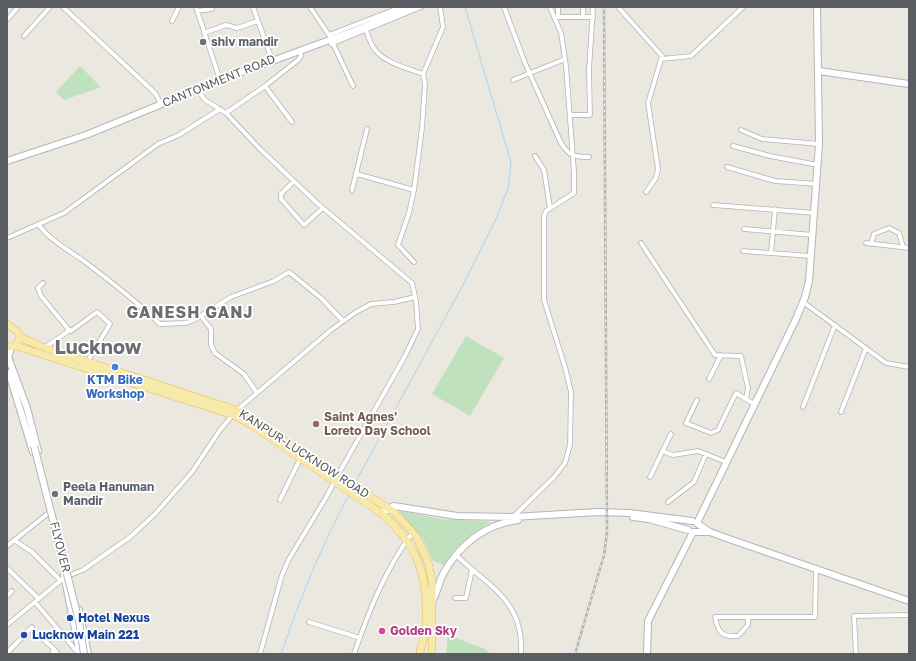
<!DOCTYPE html>
<html>
<head>
<meta charset="utf-8">
<style>
	body { margin:0 }
	#map { position:relative; width:916px; height:661px; overflow:hidden; background:#ebe8e0; font-family:"Golos Text",sans-serif }
	canvas { display:block }
	.frame { position:absolute; inset:0; border:8px solid #595c60; pointer-events:none }
</style>
</head>
<body>
<div id="map">
<canvas width="916" height="661"></canvas>
<div class="frame"></div>
</div>
<script>
const c = document.querySelector('canvas').getContext('2d');
c.lineJoin = 'round';
function fillPath(path, color) { c.fillStyle = color; c.fill(path, 'evenodd'); }
function trace(path, color, width, dash) { c.strokeStyle = color; c.lineWidth = width; c.lineCap = dash ? 'butt' : 'round'; c.setLineDash(dash || []); c.stroke(path); }
function label(font, color, halo, rows, align = 'center') {
  c.font = font + ' "Golos Text",sans-serif'; c.lineWidth = 3.5; c.setLineDash([]); c.textBaseline = 'middle'; c.strokeStyle = halo; c.fillStyle = color; for (const [text, x, y, turn = 0] of rows) {
    c.save(); c.translate(x, y); c.rotate((+turn || 0) * Math.PI / 180); c.textAlign = isNaN(turn) ? turn : align; if (halo) c.strokeText(text, 0, 0); c.fillText(text, 0, 0); c.restore();
  }
}
const green = new Path2D(`
	M80,66l21,21 -37,13 -8,-8z
	M466,336l38,22 -34,58 -38,-22z
	M401,511l40,8 50,3c-19,11 -36,23 -46,43l-12,-4 -10,-22 -22,-25z
	M448,635l37,14 6,5h-45z`);
const stream = new Path2D(`
	M355,483l109,-200 32,-64 12,-31 3,-26 -46,-155
	M281,654c19,-55 40,-108 68,-159`);
const street = new Path2D(`
	M63,7l92,86 6,11
	M196,7l24,73
	M253,7l19,53
	M310,7l19,28 24,51
	M504,7l21,56 36,80c8,13 13,14 28,14
	M558,7v10
	M583,7v10
	M618,7l44,49 -14,47 10,66 -2,9 -10,14
	M197,11l15,-2v-2
	M554,17h39
	M7,20l11,-13
	M172,21l7,-14
	M366,30c2,5 4,12 7,17 10,16 34,21 50,27
	M204,33l22,-8 11,3 21,-7
	M329,35l72,-28
	M24,36l26,-29
	M331,44l90,-37
	M661,59l30,-3 52,-49
	M513,80l52,-21
	M265,86l27,36
	M197,89l8,11 21,13 33,35 58,55 95,80 4,18 2,28 -13,27 -71,126 -7,14 -38,63 -7,16 -22,79
	M226,113l39,-27 33,-26 3,-4 -1,-6
	M570,115h20l-1,-45 4,-63
	M741,130l21,9 57,5
	M733,146l37,10 48,9
	M535,156l9,14 6,38
	M727,167l48,14 42,3
	M357,174l57,16
	M294,181l-13,13v5l23,26 19,-17
	M352,190l15,-61
	M713,205l102,8
	M38,224c11,15 27,24 43,35 27,20 55,42 79,65l26,-1 8,-3 37,-23 43,-16 15,-9 32,26 22,23
	M744,229l69,6
	M7,238l57,-25 94,-69 21,-9 41,-26
	M641,243l74,112 26,1 7,32 -2,11
	M866,243l43,5
	M871,244l3,-10 15,-6 10,5 4,14
	M743,251l68,5
	M771,253l4,-44
	M414,262l-16,-17 11,-32 5,-23 8,-62 3,-44 -2,-10 20,-47 -3,-20
	M43,283l-5,5 3,8 28,34 2,1 26,-19 13,12 -23,38
	M803,302l83,61 23,4
	M201,316l10,13v16l4,8 29,21 13,19
	M44,348l26,-18
	M709,379l12,-24
	M697,400l-11,23 25,10 7,-3 18,-37 18,11
	M803,407l32,-82
	M841,412l25,-64
	M662,451l11,4 25,-4 28,11
	M650,477l21,-43
	M280,500l20,-41
	M668,502l26,-20 12,-28
	M513,517l41,-40 11,-14 5,-18 1,-53 -6,-25 -21,-67v-84l2,-5 28,-18v-21l-8,-106 -5,-33 -11,-26
	M14,540l18,12 28,28
	M7,546l44,-35
	M456,555c33,32 68,45 65,99
	M7,568l32,31
	M7,596l5,-5
	M455,598h11l6,-28
	M35,602l44,52
	M748,617v8l-10,11c-16,1 -20,-3 -23,-19h100l1,-48
	M309,622l51,16
	M7,625l58,-48 18,-7 47,-33 26,-24 36,-41 28,-42 17,-20 94,-80 25,-18 15,-8 23,-2 21,-5
	M36,633l18,16 -2,5
	M54,649l4,5
	M7,653l25,-26
	M354,654c15,-43 31,-85 59,-122
	M856,654l-2,-38 55,-1`);
const secondary = new Path2D(`
	M819,71l90,13
	M7,161l79,-26 137,-56 131,-48 57,-24
	M11,348l-3,9 19,51 11,43
	M9,373l24,79
	M381,513l13,-7 63,10 56,1 85,-5 31,1 63,8
	M633,517l16,2 39,11
	M697,523l99,-204 9,-22 4,-16 10,-137 -2,-137
	M698,524l12,8 22,8 177,61
	M695,532h15
	M64,575l16,79
	M433,600c4,-8 6,-17 10,-26 16,-29 42,-50 75,-54
	M79,610l9,44
	M647,654l1,-33 45,-89`);
const primary = new Path2D(`
	M7,324l11,8 2,5 -4,9 -9,1
	M20,337l20,9 199,65 155,101 22,24 12,26 4,18v74
	M16,346l217,69 17,9 131,89c32,28 46,55 45,99 0,7 0,15 -1,22 -1,7 -5,12 -5,20`);
const rail = new Path2D(`
	M575,654l29,-99 3,-23 -3,-525`);
const secondaryBridge = new Path2D(`
	M34,446l45,175 5,33`);
const markers = [
	[203,42,4,"#6b7280"],
	[115,367,4,"#3f7fe0"],
	[316,424,4,"#8d6e63"],
	[55,494,4,"#6b7280"],
	[70,618,4,"#1a4fb4"],
	[382,631,4,"#d1479c"],
	[24,635,4,"#1a4fb4"]
];
const worshipNames = [
	["shiv mandir",211,42],
	["Peela Hanuman",63,487],
	["Mandir",63,501]
];
const streetNames = [
	["CANTONMENT ROAD",219,81,-22],
	["KANPUR-LUCKNOW ROAD",304,454,33],
	["FLYOVER",60,547,76]
];
const shopNames = [
	["KTM Bike",115,380],
	["Workshop",115,394]
];
const educationNames = [
	["Saint Agnes'",324,417],
	["Loreto Day School",324,431]
];
const transitNames = [
	["Hotel Nexus",78,618],
	["Lucknow Main 221",32,635]
];
const hotelNames = [
	["Golden Sky",390,631]
];
const districtNames = [
	["GANESH GANJ",190,313]
];
const townNames = [
	["Lucknow",98,348]
];
fillPath(green, '#bfe1be');
trace(stream, '#a4d5f7', 1);
trace(street, '#b1b3b7', 5.5);
trace(secondary, '#b2b5ba', 8);
trace(primary, '#e4bc60', 8);
trace(street, '#fff', 4);
trace(secondary, '#fff', 6);
trace(primary, '#f7e9a9', 7);
trace(rail, '#b1b2b2', 2.5);
trace(rail, '#fff', 1, [3]);
trace(secondaryBridge, '#b2b5ba', 8, []);
trace(secondaryBridge, '#fff', 6);
for (const [x, y, r, color] of markers) { const dot = new Path2D(); dot.arc(x, y, r, 0, 2 * Math.PI); c.fillStyle = color; c.fill(dot); trace(dot, '#fff', 1.5); }
label('bold 12px', '#5b616d', '#fff', worshipNames, 'left');
label('12px', '#595c60', '#fff', streetNames);
label('bold 12px', '#366cbe', '#fff', shopNames);
label('bold 12px', '#785e54', '#fff', educationNames, 'left');
label('bold 12px', '#164399', '#fff', transitNames, 'left');
label('bold 12px', '#b23c85', '#fff', hotelNames, 'left');
c.letterSpacing = '1px';
label('bold 16px', '#6a6e72', '#fff', districtNames);
c.letterSpacing = '0px';
label('bold 20px', '#6a6e72', '#fff', townNames);
</script>
</body>
</html>
